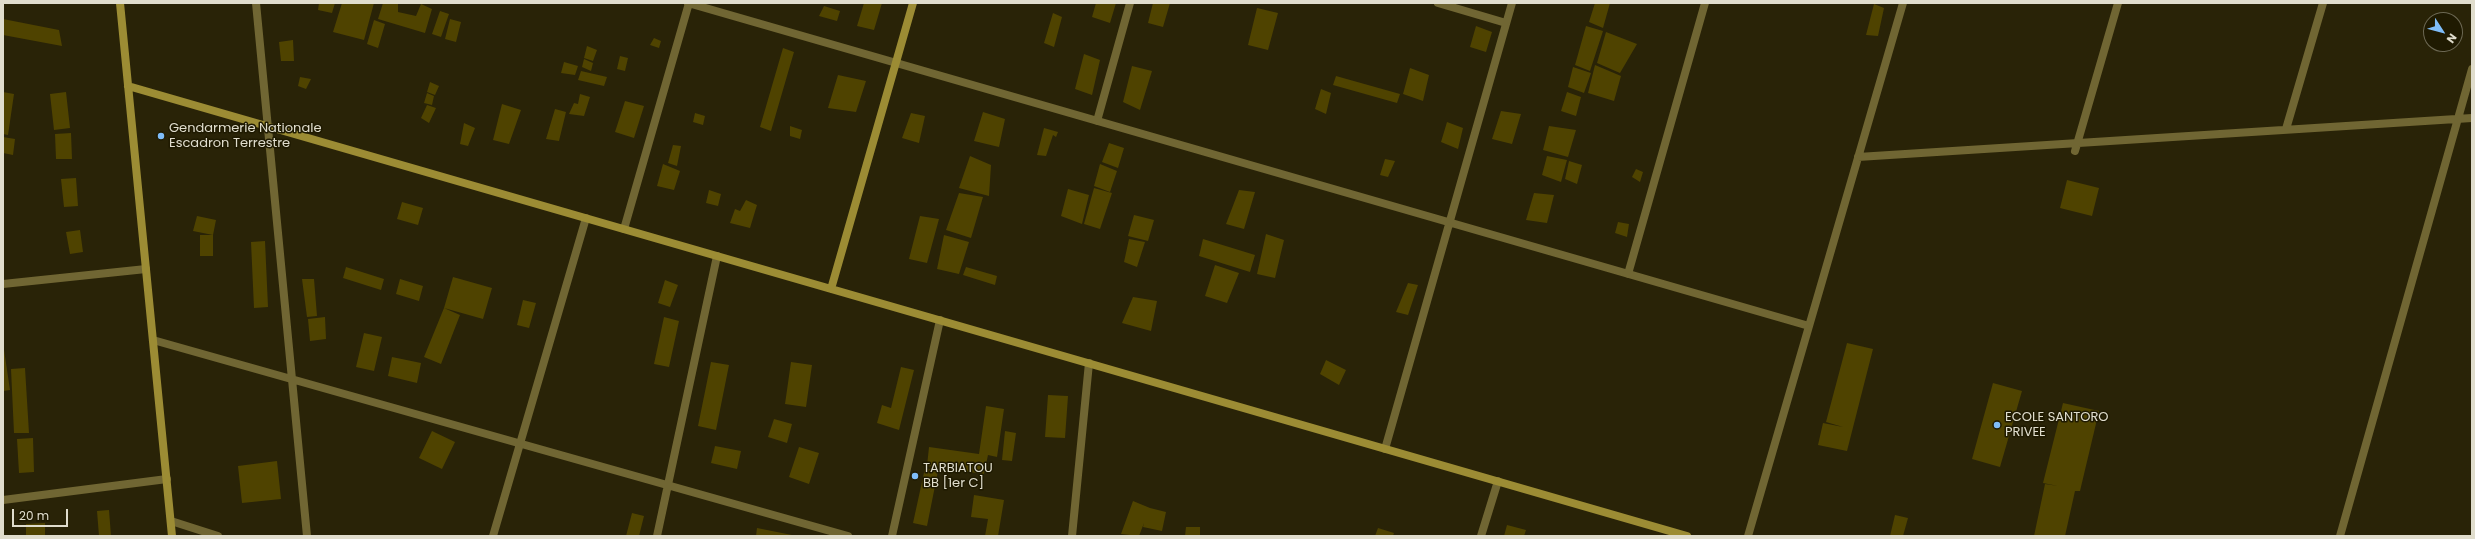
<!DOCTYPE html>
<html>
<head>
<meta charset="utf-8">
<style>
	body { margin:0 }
	#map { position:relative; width:2475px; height:539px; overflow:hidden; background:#292307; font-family:Poppins,sans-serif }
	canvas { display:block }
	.frame { position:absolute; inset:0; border:4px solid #e0ddcd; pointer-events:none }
	.north { position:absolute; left:2423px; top:12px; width:40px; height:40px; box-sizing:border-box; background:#1f1a01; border:1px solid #6c6853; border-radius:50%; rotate:126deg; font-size:11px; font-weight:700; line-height:16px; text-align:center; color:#e0ddcd }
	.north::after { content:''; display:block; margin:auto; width:14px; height:18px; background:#7fbdf9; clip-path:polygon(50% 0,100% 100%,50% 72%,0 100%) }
	.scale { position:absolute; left:12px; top:509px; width:56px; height:18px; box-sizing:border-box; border:2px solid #e0ddcd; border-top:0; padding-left:5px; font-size:12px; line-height:14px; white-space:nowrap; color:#e0ddcd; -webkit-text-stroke:3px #1f1a01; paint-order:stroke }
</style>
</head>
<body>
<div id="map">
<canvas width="2475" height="539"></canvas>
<div class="frame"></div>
<div class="north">N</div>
<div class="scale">20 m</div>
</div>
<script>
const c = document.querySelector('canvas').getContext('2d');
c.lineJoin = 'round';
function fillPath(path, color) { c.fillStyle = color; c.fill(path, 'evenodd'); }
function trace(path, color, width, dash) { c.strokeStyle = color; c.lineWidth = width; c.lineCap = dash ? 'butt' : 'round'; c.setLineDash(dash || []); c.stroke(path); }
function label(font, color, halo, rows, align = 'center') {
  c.font = font + ' Poppins,sans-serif'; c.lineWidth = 3; c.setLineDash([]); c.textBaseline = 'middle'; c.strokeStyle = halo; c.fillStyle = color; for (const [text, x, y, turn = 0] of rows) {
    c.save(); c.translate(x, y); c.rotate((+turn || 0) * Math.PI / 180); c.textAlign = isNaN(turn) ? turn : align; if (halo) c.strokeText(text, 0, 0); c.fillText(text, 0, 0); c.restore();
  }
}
const building = new Path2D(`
	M319,3h16l-3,10 -14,-3z
	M342,3h32l-10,37 -31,-8z
	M383,3h15v9l18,4 5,-12 11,5 -7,24 -47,-14z
	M864,3h18l-8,27 -17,-4z
	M1096,3h20l-6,20 -18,-6z
	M1153,3h17l-7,24 -15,-4z
	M1595,3h15l-7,25 -14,-6z
	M1874,4l10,4 -6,28 -12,-1z
	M824,6l16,5 -3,10 -18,-5z
	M1257,8l21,5 -10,37 -20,-5z
	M440,11l9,3 -8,23 -9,-3z
	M1053,13l9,4 -8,30 -10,-4z
	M3,19l56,11 3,16 -59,-11z
	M450,19l11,3 -5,20 -11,-3z
	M374,20l11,4 -7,24 -11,-4z
	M1476,26l16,6 -6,20 -16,-5z
	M1586,26l17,5 -13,40 -15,-6z
	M1606,32l31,12 -17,29 -23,-10z
	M654,38l7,3 -2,7 -9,-3z
	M293,40l1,21h-13l-2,-19z
	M587,46l10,4 -4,11 -9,-3z
	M783,48l11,4 -23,79 -11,-4z
	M1084,54l16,6 -8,35 -17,-6z
	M620,56l8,2 -3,13 -8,-2z
	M584,59l9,4 -2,8 -9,-4z
	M564,62l14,4 -3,9 -14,-2z
	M1595,65l26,11 -7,25 -26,-8z
	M1132,66l20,5 -12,39 -17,-8z
	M1573,67l18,6 -7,20 -16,-6z
	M1410,68l19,7 -6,26 -20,-7z
	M581,71l26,6 -3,9 -26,-6z
	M838,75l28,6 -10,31 -28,-4z
	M1336,76l64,18 -3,9 -64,-18z
	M300,77l11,2 -5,10 -8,-3z
	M430,82l9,4 -4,9 -8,-3z
	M1321,89l10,4 -5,21 -11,-5z
	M3,92l11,2 -6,41 -5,-1z
	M66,92l4,36 -16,2 -4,-36z
	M1567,92l14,5 -5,19 -15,-5z
	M427,93l7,3 -2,9 -8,-2z
	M580,94l10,3 -6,19 -15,-2 5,-11 4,1z
	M625,101l19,5 -10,32 -19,-6z
	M502,104l19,6 -12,34 -16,-4z
	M427,105l9,3 -7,15 -8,-5z
	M555,109l11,3 -7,29 -13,-2z
	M1501,111l20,3 -9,30 -20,-5z
	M983,112l22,7 -6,28 -25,-6z
	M695,113l10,3 -2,9 -10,-3z
	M911,113l14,3 -6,27 -17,-5z
	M1447,122l16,6 -5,21 -17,-7z
	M464,123l11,5 -7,18 -8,-2z
	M790,126l12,4 -2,9 -10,-3z
	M1549,126l27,4 -8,27 -25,-7z
	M1044,128l14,4 -2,5 -3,-2 -7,21 -9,-1z
	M71,133l1,26h-16l-1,-25z
	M3,137l12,2 -2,16 -10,-2z
	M1109,143l15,5 -6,20 -16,-6z
	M673,145l8,1 -4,20 -9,-3z
	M970,156l21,9 -2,31 -30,-8z
	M1547,156l20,4 -6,22 -19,-7z
	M1385,159l10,2 -7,16 -8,-2z
	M1569,161l13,4 -5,19 -12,-5z
	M663,164l17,7 -6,19 -17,-4z
	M1100,164l17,7 -7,21 -16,-6z
	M1636,169l7,3 -3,10 -8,-5z
	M76,178l2,28 -14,1 -3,-28z
	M2067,180l32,8 -7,28 -32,-8z
	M1094,188l18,5 -12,36 -16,-5z
	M1068,189l21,6 -7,29 -21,-8z
	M709,190l12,4 -3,12 -12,-3z
	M1239,190l16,2 -11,37 -18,-5z
	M959,193l24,4 -12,41 -25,-8z
	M1534,193l20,2 -7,28 -21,-3z
	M746,200l11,5 -7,23 -20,-5 5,-14 5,2z
	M402,202l21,6 -5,17 -21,-6z
	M1134,215l20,5 -6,21 -20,-5z
	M197,216l19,4 -3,15 -20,-4z
	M920,216l19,3 -12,44 -18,-4z
	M1618,222l11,2 -2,13 -12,-4z
	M80,230l3,22 -13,2 -4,-22z
	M1266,234l18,6 -9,38 -18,-4z
	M200,235h13v21h-13z
	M944,235l25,7 -10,32 -22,-5z
	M1129,239l16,3 -8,25 -13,-5z
	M1203,239l52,16 -5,17 -51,-16z
	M265,241l3,66 -14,1 -3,-66z
	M1215,265l24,8 -12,30 -22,-7z
	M346,267l38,12 -3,11 -38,-12z
	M966,267l31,9 -2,9 -32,-10z
	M453,277l39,11 -9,31 -39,-11z
	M302,279h12l3,37 -10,1z
	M400,279l23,7 -4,15 -23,-7z
	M665,280l13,5 -8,22 -12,-4z
	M1408,283l10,2 -10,30 -12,-3z
	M1133,297l24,4 -6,30 -29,-8z
	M523,300l13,3 -7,25 -12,-3z
	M444,308l16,7 -19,49 -17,-7z
	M325,317l1,22 -16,2 -2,-22z
	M664,317l15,4 -10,46 -15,-3z
	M364,333l18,4 -8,34 -18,-4z
	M3,343l7,47 -7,1z
	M1847,343l26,6 -26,102 -29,-6 5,-22 20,4 -17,-5z
	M392,357l29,6 -4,20 -29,-7z
	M1326,360l20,10 -7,15 -19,-11z
	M711,362l18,3 -13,65 -18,-4z
	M791,362l21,3 -6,42 -21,-3z
	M901,367l13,3 -15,60 -22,-7 5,-18 9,3z
	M25,368l4,65h-15l-3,-64z
	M1993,383l29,8 -22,76 -28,-8z
	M1048,395l20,1 -3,42 -20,-1z
	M2063,403l36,8 -19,80h-5l-10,45h-31l11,-52 13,2 -15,-3z
	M986,406l18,3 -7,48 -9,-2 -4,19 -57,-8 2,-19 50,7z
	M774,419l18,5 -5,19 -19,-6z
	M432,431l23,11 -13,27 -23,-11z
	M1005,431l11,2 -4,28 -10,-1z
	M33,438l1,34 -15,1 -2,-34z
	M715,446l26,5 -4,18 -26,-6z
	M799,447l20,6 -10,31 -20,-7z
	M277,461l4,38 -39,4 -4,-37z
	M925,468l13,3 -11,55 -14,-3z
	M974,495l30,5 -6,36h-13l3,-17 -17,-2z
	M1133,501l17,7 16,4 -4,19 -19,-4 1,-4 -5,13 -18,-2z
	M109,510l2,26h-12l-2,-25z
	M632,513l12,3 -5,20h-13z
	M1895,515l13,3 -5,18h-13z
	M45,523v13h-19v-12z
	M1507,525l19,5 -2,6h-20z
	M1186,527h14v9h-15z
	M757,528l35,7v1h-36z
	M1378,528l16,5 -1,3h-18z`);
const street = new Path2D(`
	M256,3l51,533
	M688,3l1121,323
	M1438,3l68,20
	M1097,121l33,-118
	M2286,129l37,-126
	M2075,151l43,-148
	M1858,157l614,-39
	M624,229l65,-226
	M1628,274l77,-271
	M3,284l143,-15
	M153,340l695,196
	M1385,449l127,-446
	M3,500l164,-21
	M171,521l47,15
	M493,536l93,-318
	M657,536l60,-280
	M892,536l48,-216
	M1072,536l17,-173
	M1481,536l17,-55
	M1748,536l155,-533
	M2340,536l132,-467`);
const secondary = new Path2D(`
	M120,3l52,533
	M128,86l1559,450
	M831,289l82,-286`);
const markers = [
	[161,136,4,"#7fbdf9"],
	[1997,425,4,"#7fbdf9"],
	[915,476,4,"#7fbdf9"]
];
const poiNames = [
	["Gendarmerie Nationale",169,129],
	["Escadron Terrestre",169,144],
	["ECOLE SANTORO",2005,418],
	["PRIVEE",2005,433],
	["TARBIATOU",923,469],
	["BB [1er C]",923,484]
];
fillPath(building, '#4f4300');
trace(street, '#706633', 8);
trace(secondary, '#9c8c34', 8);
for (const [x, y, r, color] of markers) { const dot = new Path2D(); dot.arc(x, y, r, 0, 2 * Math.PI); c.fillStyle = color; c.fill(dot); trace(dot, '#1f1a01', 1.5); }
label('13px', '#e0ddcd', '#1f1a01', poiNames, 'left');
</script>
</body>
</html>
